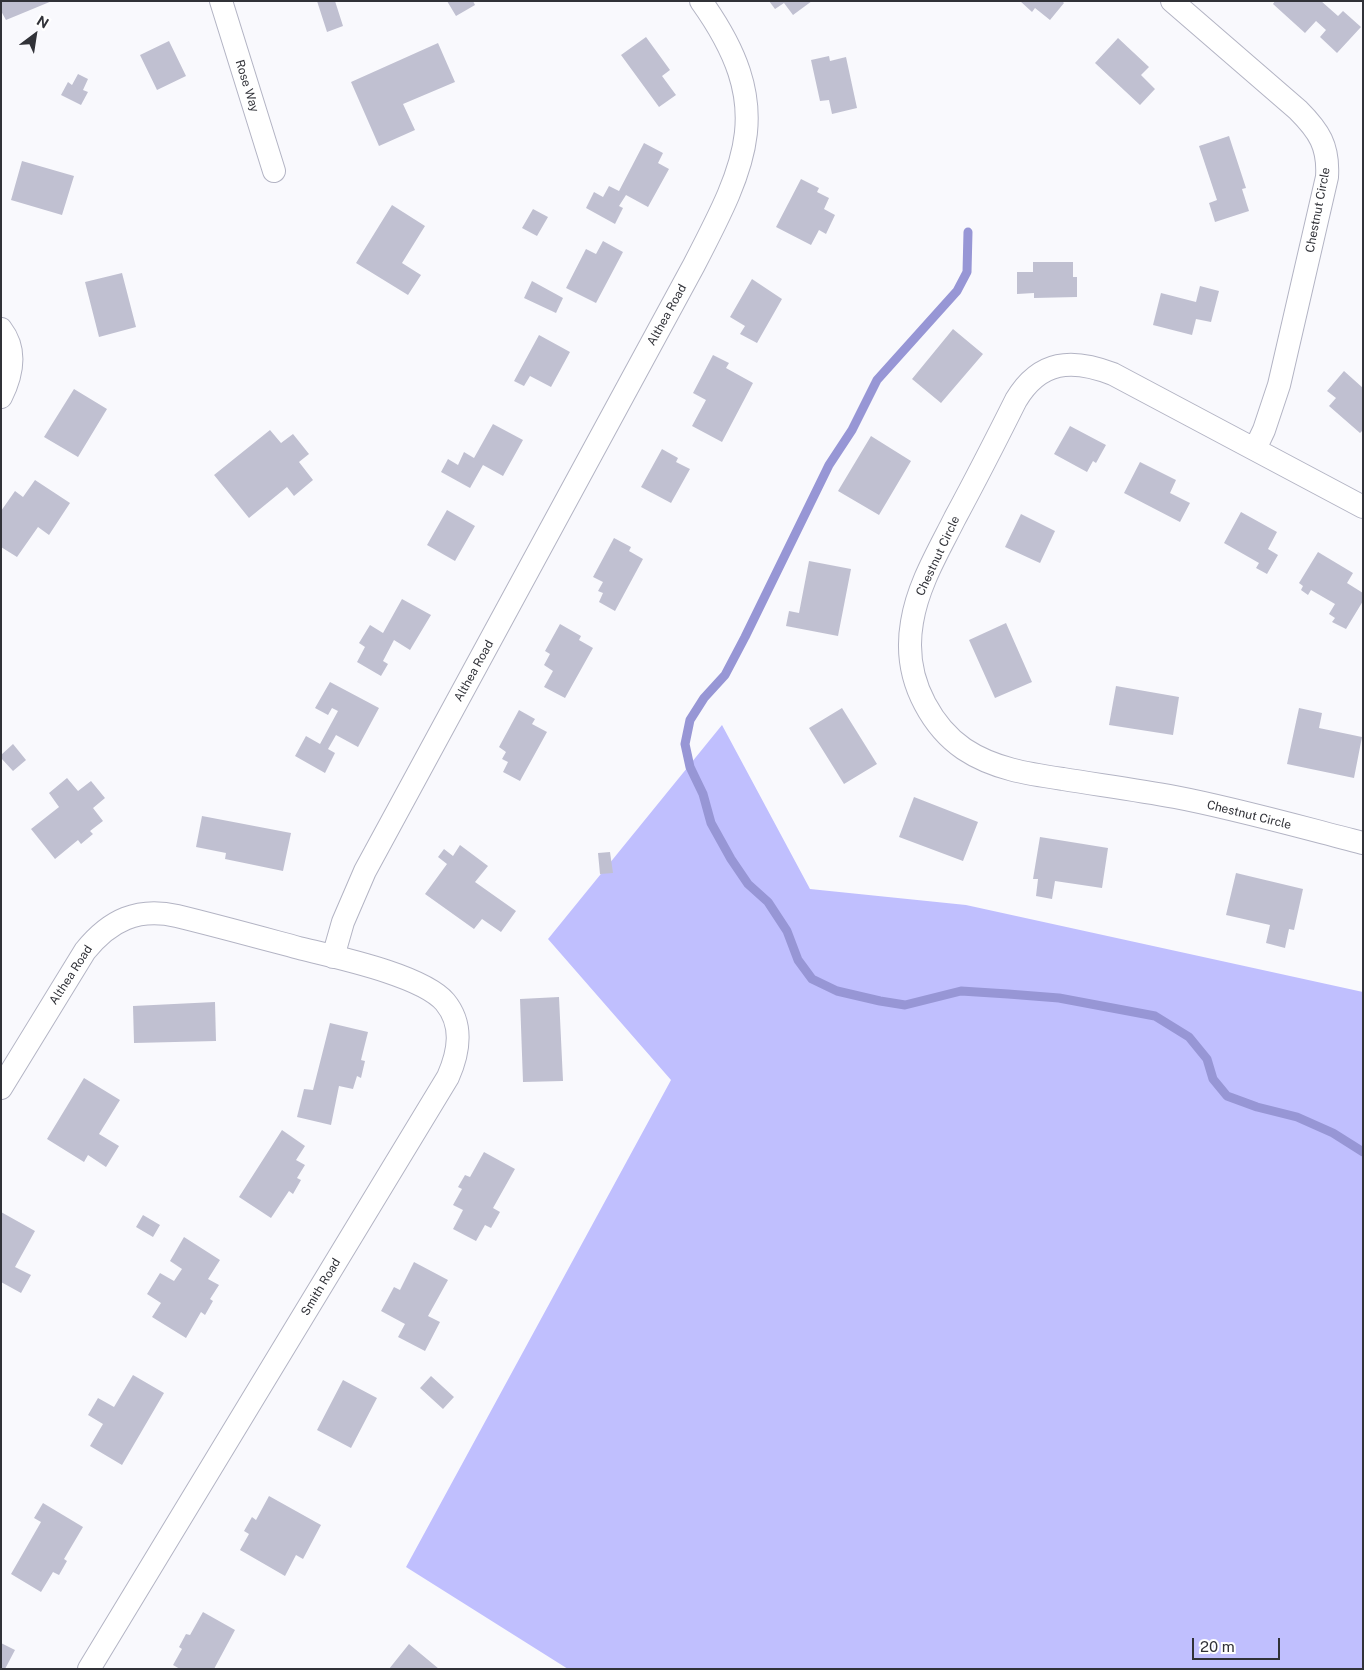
<!DOCTYPE html>
<html>
<head>
<meta charset="utf-8">
<style>
	body { margin:0 }
	#map { position:relative; width:1364px; height:1670px; overflow:hidden; background:#f9f9fd; font-family:"Public Sans",sans-serif }
	canvas { display:block }
	.frame { position:absolute; inset:0; border:2px solid #313238; pointer-events:none }
	.north { position:absolute; left:10px; top:10px; width:50px; height:50px; -webkit-text-stroke:4px #fff; paint-order:stroke; rotate:31deg; font-size:14px; font-weight:700; line-height:20px; text-align:center; color:#313238 }
	.north::after { content:''; display:block; margin:auto; width:18px; height:22px; background:#313238; clip-path:polygon(50% 0,100% 100%,50% 72%,0 100%) }
	.scale { position:absolute; left:1192px; top:1638px; width:88px; height:22px; box-sizing:border-box; border:2px solid #313238; border-top:0; padding-left:6px; font-size:15px; line-height:18px; white-space:nowrap; color:#313238; -webkit-text-stroke:4px #fff; paint-order:stroke }
</style>
</head>
<body>
<div id="map">
<canvas width="1364" height="1670"></canvas>
<div class="frame"></div>
<div class="north">N</div>
<div class="scale">20 m</div>
</div>
<script>
const c = document.querySelector('canvas').getContext('2d');
c.lineJoin = 'round';
function fillPath(path, color) { c.fillStyle = color; c.fill(path, 'evenodd'); }
function trace(path, color, width, dash) { c.strokeStyle = color; c.lineWidth = width; c.lineCap = dash ? 'butt' : 'round'; c.setLineDash(dash || []); c.stroke(path); }
function label(font, color, halo, rows, align = 'center') {
  c.font = font + ' "Public Sans",sans-serif'; c.lineWidth = 4; c.setLineDash([]); c.textBaseline = 'middle'; c.strokeStyle = halo; c.fillStyle = color; for (const [text, x, y, turn = 0] of rows) {
    c.save(); c.translate(x, y); c.rotate((+turn || 0) * Math.PI / 180); c.textAlign = isNaN(turn) ? turn : align; if (halo) c.strokeText(text, 0, 0); c.fillText(text, 0, 0); c.restore();
  }
}
const green = new Path2D(`
	M722,725l88,164 156,16 397,87v677h-795l-162,-102 265,-487 -123,-141z`);
const stream = new Path2D(`
	M968,232l-1,40 -10,19 -80,89 -25,50 -23,35 -84,172 -20,38 -21,23 -14,22 -5,24 5,23 13,27 8,29 20,36 17,25 20,18 19,29 11,29 14,19 25,12 43,10 25,4 56,-14 47,3 51,4 96,18 34,21 18,22 6,20 14,17 30,11 40,10 36,16 30,19`);
const building = new Path2D(`
	M1,1h51l-46,19 -5,-9z
	M317,1h18l8,25 -16,6z
	M447,1h26l2,4 -19,11z
	M769,1h43l-19,14 -9,-12 -9,6z
	M1020,1h42l2,2 -14,17 -15,-12 -3,4z
	M1275,1h46l17,15 5,-5 18,16 -24,26 -17,-16 6,-7 -10,-9 -11,12 -32,-29z
	M646,37l24,33 -8,6 14,19 -17,12 -38,-52z
	M1118,38l31,29 -8,8 14,14 -15,16 -45,-42z
	M169,41l17,35 -29,14 -17,-35z
	M438,43l17,39 -52,22 12,26 -36,16 -28,-64z
	M829,56l1,5 16,-4 11,51 -25,6 -3,-14 -9,1 -9,-41z
	M78,74l10,5 -5,11 5,2 -7,13 -20,-10 7,-13 4,3z
	M1229,136l17,52 -4,1 7,22 -34,11 -6,-19 8,-3 -18,-54z
	M644,143l19,10 -5,10 11,6 -21,38 -22,-12 -7,11 4,2 -8,16 -29,-16 8,-16 9,5 6,-11 10,5z
	M22,161l52,15 -12,39 -51,-15z
	M801,179l18,9 -2,4 12,6 -5,11 11,6 -9,19 -7,-4 -8,15 -35,-18z
	M392,205l33,21 -23,37 19,12 -13,20 -52,-32z
	M533,209l15,8 -11,19 -15,-8z
	M603,241l20,11 -27,51 -30,-15 20,-39 10,5z
	M1033,262h40v15h4v20l-43,1v-5l-17,1v-22h16z
	M122,273l14,54 -37,10 -14,-55z
	M752,279l30,20 -25,44 -17,-9 5,-8 -15,-9z
	M532,281l31,17 -7,15 -32,-15z
	M1200,286l19,5 -8,31 -15,-3 -4,16 -39,-10 8,-32 35,9z
	M953,329l30,25 -42,49 -29,-24z
	M539,335l31,17 -19,35 -21,-11 -6,10 -10,-5z
	M713,355l16,8 -3,5 27,15 -31,59 -30,-16 14,-26 -13,-7z
	M1344,371l19,17v42l-3,3 -31,-27 7,-8 -9,-7z
	M74,389l33,20 -29,48 -34,-20z
	M493,424l30,16 -20,36 -20,-11 -13,23 -29,-16 7,-13 10,6 6,-13 10,6z
	M1070,426l36,19 -10,18 -3,-2 -6,11 -33,-18z
	M270,430l11,13 12,-9 16,20 -10,8 14,18 -19,16 -7,-9 -38,31 -35,-43z
	M871,436l40,25 -32,54 -41,-24z
	M662,449l16,9 -2,4 14,7 -19,34 -30,-16z
	M1140,462l36,18 -6,13 20,10 -10,19 -56,-29z
	M35,480l35,23 -21,32 -11,-8 -21,30 -16,-10v-36l14,-20 8,6z
	M447,510l28,16 -20,35 -28,-16z
	M1241,512l36,20 -9,17 10,6 -11,19 -11,-6 3,-5 -35,-20z
	M1021,514l34,17 -15,32 -35,-16z
	M614,538l17,9 -2,4 14,8 -28,52 -16,-9 4,-9 -5,-2 5,-9 -10,-5z
	M1318,552l35,21 -6,10 16,10v8l-17,28 -14,-7 3,-4 -6,-4 6,-10 -24,-14 -3,5 -7,-5 2,-4 -4,-3z
	M809,561l42,8 -13,67 -52,-10 3,-15 10,2z
	M402,599l29,16 -21,35 -16,-10 -11,21 5,3 -7,12 -24,-14 8,-15 -6,-4 11,-18 13,8z
	M1006,623l26,59 -37,16 -26,-58z
	M560,624l21,12 -2,4 14,8 -28,50 -21,-11 9,-16 -9,-6 6,-11 -5,-3z
	M330,682l49,26 -21,39 -22,-12 -8,14 7,4 -10,20 -30,-17 11,-20 14,8 18,-33 -6,-3 -4,7 -13,-7z
	M1116,686l63,11 -6,38 -64,-10z
	M842,708l35,56 -33,20 -35,-56z
	M1299,708l23,5 -3,15 43,9 -8,41 -67,-14z
	M519,710l16,9 -3,5 15,8 -27,49 -17,-9 5,-10 -6,-3 4,-7 -7,-5z
	M13,744l13,16 -13,11 -12,-13v-3z
	M67,778l11,13 13,-10 14,17 -12,10 10,13 -13,10 3,3 -12,10 -3,-4 -23,19 -24,-30 28,-22 -10,-14z
	M914,797l64,25 -15,39 -64,-24z
	M202,816l89,17 -8,38 -58,-12 1,-6 -30,-6z
	M1040,837l68,11 -6,40 -47,-7 -3,18 -16,-3 2,-17h-5z
	M460,845l28,21 -13,16 41,29 -15,21 -19,-13 -8,10 -49,-35 22,-30 -9,-7 6,-8 9,7z
	M610,852l3,21 -13,1 -2,-21z
	M1236,873l67,16 -9,41 -5,-1 -4,19 -19,-5 4,-18 -44,-10z
	M559,997l4,84 -40,1 -3,-83z
	M215,1002l1,39 -82,2 -1,-37z
	M330,1023l38,9 -7,28 4,1 -4,17 -4,-2 -4,13 -14,-3 -8,39 -34,-8 7,-28 9,1z
	M84,1078l36,22 -21,34 20,12 -13,21 -18,-12 -4,7 -37,-23z
	M282,1130l23,16 -9,14 9,5 -8,13 4,2 -8,14 -4,-3 -18,27 -32,-21z
	M484,1152l31,17 -22,39 7,4 -9,16 -6,-3 -9,16 -23,-12 10,-19 -10,-5 9,-16 -4,-2 7,-12 5,2z
	M1,1212l34,19 -20,36 16,8 -10,18 -20,-11z
	M143,1215l17,10 -7,12 -17,-10z
	M184,1237l36,23 -12,19 11,6 -9,14 3,2 -8,14 -4,-3 -15,26 -34,-21 9,-14 -14,-9 13,-21 14,8 8,-12 -12,-8z
	M414,1262l34,18 -20,36 12,6 -15,29 -27,-14 7,-13 -24,-13 13,-24 6,3z
	M133,1375l31,18 -42,72 -32,-19 13,-22 -15,-9 10,-17 16,9z
	M431,1376l23,21 -11,12 -23,-21z
	M343,1380l34,18 -26,50 -34,-18z
	M269,1496l52,29 -18,34 -7,-4 -11,21 -45,-26 9,-16 -5,-3 8,-14 4,3z
	M43,1503l40,24 -19,32 3,2 -8,14 -6,-3 -12,20 -30,-18 30,-52 -7,-4z
	M203,1612l32,18 -21,39h-34l-7,-4 9,-16 -3,-2 7,-13 4,1z
	M1,1643l14,7 -10,19h-4z
	M409,1644l30,25h-50z`);
const minor = new Path2D(`
	M221,1l53,170
	M1172,1l126,109c21,21 31,36 29,67l-48,208 -15,45 -9,19
	M1,329c17,22 11,46 0,68
	M1363,507l-250,-133c-41,-16 -73,-14 -97,26 -20,40 -40,79 -61,118 -17,34 -37,67 -43,104 -5,29 -1,56 13,82 9,17 23,34 39,45 30,20 65,25 99,30 37,6 75,11 112,18 63,12 125,30 188,46
	M333,957l10,-35 22,-51 329,-606c54,-104 82,-159 7,-264
	M1,1088l84,-137c25,-31 53,-44 92,-35 41,10 81,21 122,32 36,9 123,27 146,54 19,23 14,50 3,75l-359,592`);
const streetNames = [
	["Rose Way",247,86,73],
	["Chestnut Circle",1318,210,-79],
	["Althea Road",667,315,-61],
	["Chestnut Circle",938,556,-65],
	["Althea Road",474,671,-61],
	["Chestnut Circle",1249,815,14],
	["Althea Road",71,975,-57],
	["Smith Road",321,1287,-59]
];
fillPath(green, '#c0bffe');
trace(stream, '#9796d5', 9);
fillPath(building, '#c0c0d1');
trace(minor, '#b3b4c4', 24);
trace(minor, '#fff', 22);
label('12px', '#313238', '#fff', streetNames);
</script>
</body>
</html>
